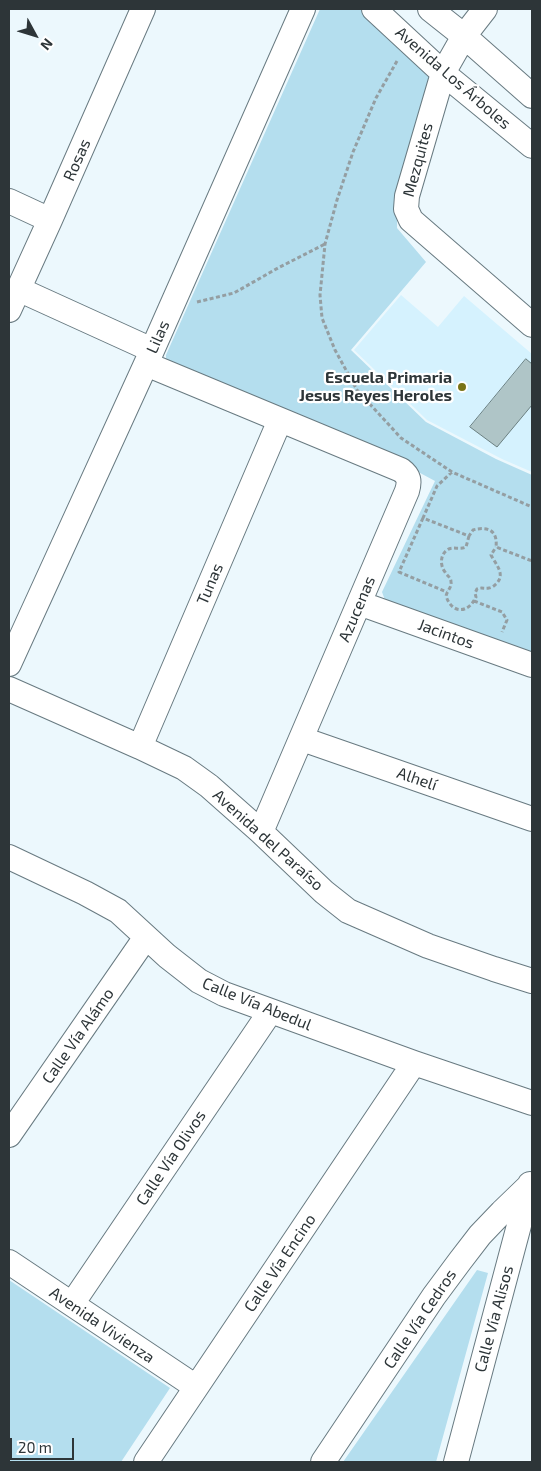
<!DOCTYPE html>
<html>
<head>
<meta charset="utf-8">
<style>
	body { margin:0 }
	#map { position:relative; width:541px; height:1471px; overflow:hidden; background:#ecf8fd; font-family:"Exo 2",sans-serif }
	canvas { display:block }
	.frame { position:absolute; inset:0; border:10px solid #2d3538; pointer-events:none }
	.north { position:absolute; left:10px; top:10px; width:50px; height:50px; -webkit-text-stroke:4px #fff; paint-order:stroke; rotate:129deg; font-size:14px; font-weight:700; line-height:20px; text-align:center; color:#2d3538 }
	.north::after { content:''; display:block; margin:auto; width:18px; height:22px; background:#2d3538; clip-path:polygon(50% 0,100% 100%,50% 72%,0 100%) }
	.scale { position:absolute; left:10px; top:1438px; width:64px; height:22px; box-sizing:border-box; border:2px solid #2d3538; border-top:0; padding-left:6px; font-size:15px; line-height:18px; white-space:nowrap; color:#2d3538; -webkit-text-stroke:4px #fff; paint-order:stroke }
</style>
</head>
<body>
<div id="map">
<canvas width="541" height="1471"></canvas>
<div class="frame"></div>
<div class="north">N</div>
<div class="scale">20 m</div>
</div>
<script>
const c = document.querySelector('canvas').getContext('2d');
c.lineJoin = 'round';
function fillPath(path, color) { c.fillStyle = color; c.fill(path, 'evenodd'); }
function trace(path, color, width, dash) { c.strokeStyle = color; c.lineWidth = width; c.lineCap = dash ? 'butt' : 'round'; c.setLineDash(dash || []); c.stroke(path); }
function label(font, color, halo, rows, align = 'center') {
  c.font = font + ' "Exo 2",sans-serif'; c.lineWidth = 4.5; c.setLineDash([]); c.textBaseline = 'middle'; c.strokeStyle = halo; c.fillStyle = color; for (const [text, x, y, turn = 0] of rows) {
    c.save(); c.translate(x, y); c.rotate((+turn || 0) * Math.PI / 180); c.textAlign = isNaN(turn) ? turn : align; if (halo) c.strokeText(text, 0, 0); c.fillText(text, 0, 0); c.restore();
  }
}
const built = new Path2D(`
	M401,295l37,32 26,-31 68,58v118l-30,-13 -75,-39 -73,-70z`);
const green = new Path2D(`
	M320,9h40l79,67 -42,134v18l29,34 -75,88 75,72 70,37 36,16v180l-146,-52 -4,-11 53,-111 -54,-29 -215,-87v-10z
	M477,1270l11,3 -52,189h-93z
	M9,1280l161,108 -49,74h-112z`);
const building = new Path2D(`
	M526,359l6,5v41l-35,42 -27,-20z`);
const path = new Path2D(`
	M397,61l-21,37 -23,54 -16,48 -12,44 -5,51 2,23 13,32 22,40 44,48 51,34 80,35
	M197,302l37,-9 44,-25 47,-24
	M452,472l-15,14 -14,32 46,18 4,-6c14,-4 25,0 23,17l36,14
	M423,518l-24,54 48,20
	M469,536l-3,11c-6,3 -14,-1 -19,3 -7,5 -7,16 -2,22 2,4 6,5 6,10 1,5 -4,9 -5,14 6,18 22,18 30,1l-1,-4 2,-4c5,-2 7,0 12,-1 2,0 5,-2 7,-4 10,-10 0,-19 -5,-29l5,-8
	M474,601l28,11 5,8 -5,12`);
const minor = new Path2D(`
	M374,9l69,64 89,73
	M430,9l34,27 68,60
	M485,9l-21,27 -21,37 -36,123 -1,13 5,11 121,105
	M9,201l41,19
	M18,289l134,61
	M9,310l41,-90 93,-211
	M146,364l255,106c8,6 9,11 6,21l-146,341
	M359,603l173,62
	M9,664l137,-300 157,-355
	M9,689l131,58 44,21 25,18 52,46 63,60 24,19 80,35 66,23 38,12
	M302,739l230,80
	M140,747l140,-327
	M9,857l76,36 33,18 49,45 32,25 25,13 190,69 118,40
	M9,1135l137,-198
	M9,1262l187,125
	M72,1304l198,-292
	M146,1462l268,-399
	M323,1462l111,-166 26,-35 20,-26 22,-23 28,-27
	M456,1462l74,-278`);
const markers = [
	[462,387,5,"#797417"]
];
const streetNames = [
	["Avenida Los Árboles",453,78,41],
	["Rosas",77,160,-66],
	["Mezquites",418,160,-75],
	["Lilas",158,337,-66],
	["Tunas",210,584,-67],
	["Azucenas",357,609,-67],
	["Jacintos",446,634,20],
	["Alhelí",417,779,19],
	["Avenida del Paraíso",268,840,42],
	["Calle Vía Abedul",257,1004,22],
	["Calle Vía Alámo",78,1036,-55],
	["Calle Vía Olivos",171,1158,-56],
	["Calle Vía Encino",280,1263,-56],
	["Calle Vía Cedros",420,1319,-56],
	["Calle Vía Alisos",494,1319,-75],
	["Avenida Vivienza",102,1325,34]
];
const poiNames = [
	["Escuela Primaria",452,378],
	["Jesus Reyes Heroles",452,396]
];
fillPath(built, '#d5f2fe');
fillPath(green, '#b4deee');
fillPath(building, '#afc5c7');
trace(building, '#6b8081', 1);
trace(minor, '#687a81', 26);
trace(path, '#949ea2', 3, [4, 2.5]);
trace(minor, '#fff', 24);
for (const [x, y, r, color] of markers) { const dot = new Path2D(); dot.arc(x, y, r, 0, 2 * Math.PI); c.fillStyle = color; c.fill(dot); trace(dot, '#fff', 2); }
label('16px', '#2d3538', '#fff', streetNames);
label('bold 16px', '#2d3538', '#fff', poiNames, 'right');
</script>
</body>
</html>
